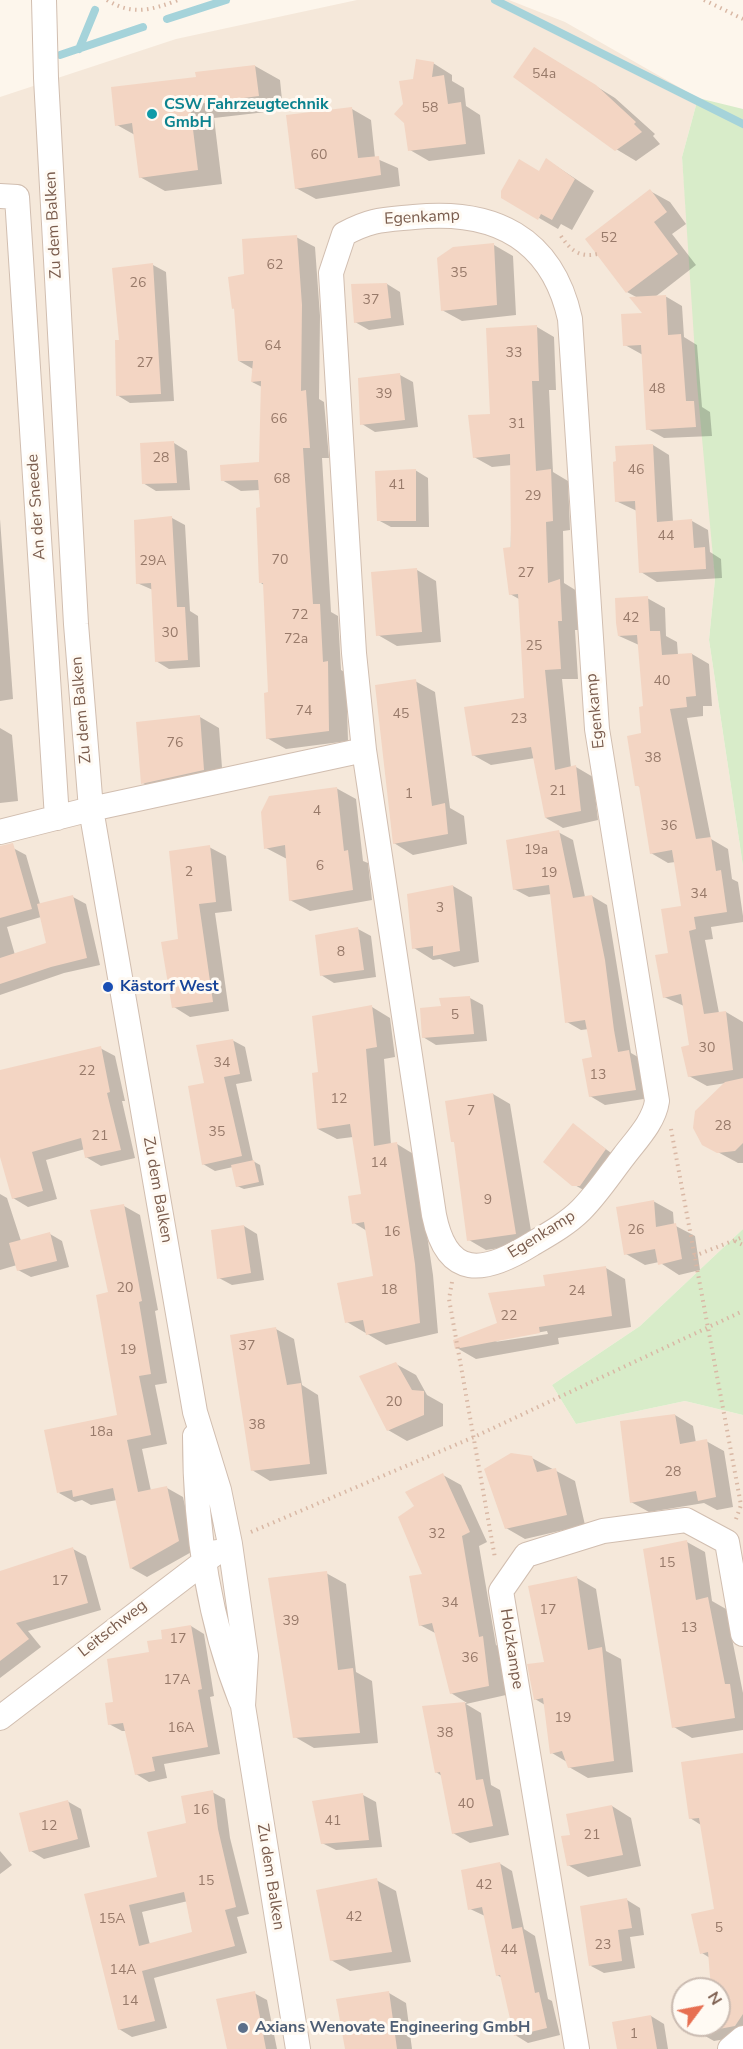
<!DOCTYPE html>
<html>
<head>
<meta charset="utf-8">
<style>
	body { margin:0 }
	#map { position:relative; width:743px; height:2049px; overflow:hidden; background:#fdf6ec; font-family:"Nunito Sans",sans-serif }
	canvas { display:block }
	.north { position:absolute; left:671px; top:1977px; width:60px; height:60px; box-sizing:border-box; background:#fffaf3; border:2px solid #cabbb1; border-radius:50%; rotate:58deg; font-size:16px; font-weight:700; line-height:24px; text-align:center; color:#7a5c4d }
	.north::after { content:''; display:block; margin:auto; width:21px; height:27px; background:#e76f51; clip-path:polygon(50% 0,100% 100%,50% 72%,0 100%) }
</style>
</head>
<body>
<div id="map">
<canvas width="743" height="2049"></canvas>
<div class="north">N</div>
</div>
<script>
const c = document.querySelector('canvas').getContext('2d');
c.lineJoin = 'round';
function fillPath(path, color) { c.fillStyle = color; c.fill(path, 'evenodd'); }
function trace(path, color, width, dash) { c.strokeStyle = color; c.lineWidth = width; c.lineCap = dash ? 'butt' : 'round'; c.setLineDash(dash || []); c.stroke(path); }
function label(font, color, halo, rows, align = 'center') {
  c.font = font + ' "Nunito Sans",sans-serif'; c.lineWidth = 6; c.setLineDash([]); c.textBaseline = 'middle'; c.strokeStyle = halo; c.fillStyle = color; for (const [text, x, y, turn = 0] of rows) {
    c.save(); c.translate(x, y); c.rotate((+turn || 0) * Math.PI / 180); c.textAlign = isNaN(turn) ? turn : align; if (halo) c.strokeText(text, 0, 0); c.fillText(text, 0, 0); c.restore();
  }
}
const residential = new Path2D(`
	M357,0h152l56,22 133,76 -16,59 33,422 -6,61 34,226v363l-103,97 -88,59 24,39 109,-23 58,14v634h-743v-1952l176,-58zM683,1989h36v36h-36z`);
const green = new Path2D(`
	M698,98l45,11v757l-34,-226 6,-61 -18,-195 -15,-227z
	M743,1229v186l-58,-14 -109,23 -24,-39 88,-59z`);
const shadow = new Path2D(`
	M554,60l61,38 40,36 -2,2 7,8 -24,17 -20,-12z
	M433,63l19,12v6l12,7 2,18 14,9 5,39 -56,7 -19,-11 -5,-46 9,-24z
	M255,66l25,14 3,30 -69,8 8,66 -57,7 -25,-14 -5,-42 -18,-10 80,-47z
	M352,109l19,11 4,38 23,10 2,18 -84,13 -20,-11z
	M547,160l47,31 -22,39 -11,-6 -3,5 -55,-32 37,-24z
	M650,191l20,11 16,22 -14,10 24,31 -41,32 10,-1 17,10 2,31 13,8 5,62 8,5 2,24 -48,2 -16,-9 -5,-74 -18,-10 20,-30 -7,-17 -11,-6z
	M296,237l19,10 5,69 -1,83 5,3 5,56h-7l9,154 7,4 3,54 5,3 2,68 -62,8 -19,-11 3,-44 -6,-109 -3,-2 -1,-93 -19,1 -19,-11 38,-17 2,-76 -10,-5 1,-13 -14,-8 -3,-52 -3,-1 12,-33z
	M494,245l19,11 3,59 -54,6 -20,-11 11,-62z
	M153,265l13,7 8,129 -44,2 -13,-8 3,-53z
	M387,284l13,8 4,33 -35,5 -14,-8z
	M537,327l17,10 2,53h-7l4,82 15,9 2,49 -7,1 1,52 13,8 2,39h-4l3,49h-16l9,89 5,-1 17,10 5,43 -35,8 -17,-10 -11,-60 -44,7 -18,-10 53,-56 -7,-100 -9,-5 2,-129 -20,2 -18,-10 18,-42z
	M400,375l13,7 5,45 -43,5 -13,-8z
	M174,443l13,8 3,39 -34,1 -13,-8z
	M653,445l16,10 4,67 19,-1 16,9 2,22 11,7 1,19 -65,4 -16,-10 -4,-61 -21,-10z
	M415,470l13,8 1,49h-38l-13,-7z
	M172,518l13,7 5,86 8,5 2,51 -31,2 -13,-8 -3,-71 -16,-7 -1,-61z
	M0,519l13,180 -13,2z
	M417,570l19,11 5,61 -44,4 -19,-11z
	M647,598l18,10 1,28 11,6 1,13 14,-1 17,10 3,42h-9v10l-16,2 24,121 17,10 4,30 6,3 5,34v6l-32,5 2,12 -8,1 14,73 7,-1 17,10v141h-5l-35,-19 23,-61 -19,3 -18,-10 -6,-28 8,-1 -7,-41 -20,-9 6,-43 12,-47 -7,-45 -7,1 -17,-10 -10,-65 -4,-3 8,-78 -6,-62 -20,-9z
	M415,681l20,11 15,116 14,8 3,28 -54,11 -19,-12z
	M200,717l19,11 4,53 -61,13 -19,-11z
	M0,728l12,7 6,66 -18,2z
	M336,788l20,11 7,62 5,2 4,37 -62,11 -20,-11 -3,-41 -21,-11z
	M558,832l15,8 12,57 7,-1 15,9 24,148 12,7 7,38 -45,7 -15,-9 4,-38 -5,-29 -8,1 -14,-8 -16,-128 -22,3 -15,-8z
	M209,847l17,9 6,55 -17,2 14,98 -39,6 -16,-10 6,-67z
	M13,848l13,7 14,49 33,-7 13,7 14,61 -36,8 -64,22v-144zM41,917l7,27 -33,11 -8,-28z
	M453,886l19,11 7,65 -25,5 -14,-8 -7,1 -19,-12z
	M358,929l13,7 5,41 -42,6 -13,-8z
	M470,998l13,7 4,36 -51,4 -13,-8 20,-30z
	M372,1007l18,11 5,39 -11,2 7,86 6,-1 18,11 18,120 5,58 -52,12 -39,-23 28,-45 -8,-46 -13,-8 9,-28 -10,-58 -16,2 -19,-10 1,-55z
	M232,1040l13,7 7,34 -16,3 17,77 7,4 4,20 -20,4 -7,-3 -4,-19 -18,4 -12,-7 3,-80z
	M100,1048l15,8 10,45h-3l13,57 -34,8 -15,-9 -1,-8 -39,11 11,39 -29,8 -15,-9 -13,-47v-79z
	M493,1094l17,10 23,139 -47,7 -17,-10 -14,-97 -2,-2z
	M573,1125l45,33 -31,34 -14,-8z
	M0,1194l7,4 14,43 29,-7 12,7 7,26 -38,10 -13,-7 -1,-5 -17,5z
	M653,1201l20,11 1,13 21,11 5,34 -21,5 -20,-13 -14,3 -19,-11z
	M124,1206l16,9 18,95 -3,1 12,72 -12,2 12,59 -25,5 9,42 16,-3 16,9 12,53 -48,27 -16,-9 -14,-68 -26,5 -9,-5 -7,2 -16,-9 60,-77 -10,-123z
	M244,1226l13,8 7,46 -32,5 -13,-7z
	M606,1268l19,11 6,48 -73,11 1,6 -83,15 -19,-11 42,-24 47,-37zM547,1331l1,3 -53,8 7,-3z
	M276,1329l18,10 8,46 16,10 9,79 -57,7 -18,-11z
	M396,1364l20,11 11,20 16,9v22l-36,15 -19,-11z
	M675,1415l18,11 3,17 10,-2 18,10 9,56 -16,3 -13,-7 -55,9 -18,-10z
	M532,1458l43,23 10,44 -60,14 -19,-11z
	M443,1475l18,10 26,57 -8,4 17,99 5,3 5,47 -40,9 15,9 10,72 9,5 9,45 -39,8 -17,-10 -11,-57 -6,-4 -12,-64 43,-5 -16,-10 -14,-59 -17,-9 4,-50 -8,-68z
	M687,1542l18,10 7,49 14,8 17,84v37l-51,8 -18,-11z
	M73,1549l13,7 15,54 -73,21 13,16 -41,31v-105z
	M326,1573l20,11 10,88 16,9 6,62 -64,5 -19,-11z
	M577,1578l19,11 10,62 15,8 12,113 -45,6 -19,-11 -2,-5 -15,-9 -7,-48 -10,-6z
	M191,1626l13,8 10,62 -4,1 10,57 -56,10 3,14 -18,4 -13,-8 -9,-43h-5l-13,-7 6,-21 49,-63z
	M743,1755v281l-29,5 -16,-9 -1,-7h22v-36h-6l-3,-31 -8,-5 14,-43 -15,-85 -11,-7z
	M212,1792l13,7 5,39 19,76 -12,3 10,36 -93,25 13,50 -35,9 -13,-8 -33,-134 73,-17 28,-54zM188,1901l6,32 -44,12 -8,-33z
	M363,1795l13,7 6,45 -46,3 -14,-7z
	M67,1801l14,8 9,38 -46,12 -13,-8z
	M612,1806l19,12 10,48 -53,11 -20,-12 4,-29z
	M0,1851l12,14 -12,9z
	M499,1863l13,8 12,58 11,7 13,63 4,2 8,34 -32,8 -13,-8 -13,-57 -5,-3 -12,-59 -15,-7z
	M376,1880l20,11 15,71 -61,9 -19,-11z
	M627,1900l13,8 4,27 -14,2 5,31 -31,5 -13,-7z
	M254,1993l13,7 10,49h-49z
	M389,1993l17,10 6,46h-66z
	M651,2016l13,8 4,25h-50z`);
const stream = new Path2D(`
	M495,0l248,124
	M167,19l59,-19
	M79,49l16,-39
	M60,55l83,-28`);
const building = new Path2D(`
	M534,47l62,38 40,37 -2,2 8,8 -27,19 -102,-74z
	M416,59l18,3 -2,15 12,-2 4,29 13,-2 5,42 -58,7 -4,-28 -10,-9 9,-10 -4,-23 14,-2z
	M255,65l4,31 -69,9 8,65 -59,8 -7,-55 -17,3 -4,-39 85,-10 -1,-5z
	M352,107l6,51 21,-2 2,19 -86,14 -9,-74z
	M546,158l29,21 -23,41 -11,-6 -3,6 -37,-22v-7l18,-32 20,12z
	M650,189l17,23 -13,10 24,32 -52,39 -41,-54z
	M297,235l5,70 -1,86 5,-1 4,58h-7l10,156h7l3,58 5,-1 1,70 -63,8 -2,-46 4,-1 -5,-109h-4l-3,-75 4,-1 -2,-27 -37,1 -1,-16 39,-3 2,-81 -10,1 2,-21h-15l-4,-53 -2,1 -4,-32 16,-3 -2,-35z
	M494,243l3,62 -56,6 -4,-53 16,-11z
	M153,263l8,131 -45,2 -1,-56h4l-7,-72z
	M387,283l4,35 -37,5 -3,-39z
	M666,295l2,40 13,-1 5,67h8l2,26 -50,3 -5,-85 -18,1 -2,-32 21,-1 -13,-16z
	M537,325l2,56h-7l4,90 15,-2 2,52 -7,1 2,61 12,-4 2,42h-4l3,48 -16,1 10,100 21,-5 5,46 -36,7 -14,-71 -59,9 -8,-49 60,-9 -6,-104 -9,1 -6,-47 8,-1 -1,-93 -37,4 -5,-43 22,-1 -4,-86z
	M400,373l5,47 -45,5 -2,-47z
	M174,441l3,42 -35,1 -2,-41z
	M653,444l4,78 35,-3 2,29 11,-1 1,22 -67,4 -4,-72 -20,1 -2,-40 3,-1 -1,-15z
	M416,469v52h-39l-2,-50z
	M172,516l5,91h8l3,53 -33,2 -4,-79 -15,1 -2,-64z
	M417,568l5,64 -46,4 -5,-64z
	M648,596l2,35h10l2,24 30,-2 4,43 -10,1 1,10 -17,2 26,130 15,-2 5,34 5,-1 6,42 -33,5 2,12 -7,2 15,83 22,-3 7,59 -45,7 -7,-30 8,-2 -8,-51 -18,4 -8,-43 13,-2 -7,-44 20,-3 -9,-56 -22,4 -11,-68h-4l-8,-50 14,-3 -2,-26 4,-1 -6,-71 -19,1 -2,-13 -1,-25z
	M416,679l16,127 13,-3 3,31 -55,10 -18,-159z
	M200,715l4,55 -63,14 -5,-62z
	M337,787l7,64 4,-1 5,40 -64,11 -4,-56 -21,4 -3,-37 8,-16z
	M559,830l14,68 19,-3 13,65 9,70 4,22 11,-2 7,40 -47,7 -7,-38 10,-2 -7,-37 -20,3 -16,-138 -36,5 -7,-50z
	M13,843l19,66 -32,9v-72z
	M210,845l6,57 -17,2 14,98 -41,6 -11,-66 17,-3 -9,-88z
	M453,885l7,66 -27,5v-10l-21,3 -5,-55z
	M73,895l14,63 -36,9 -51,17v-26l46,-15 -9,-39z
	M358,927l6,43 -44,6 -5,-41z
	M470,996l4,38 -52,4 -2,-30 21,-2 -2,-8z
	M372,1005l5,42 -11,2 8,97 23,-4 18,122 5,59 -54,12 -3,-15 -18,3 -8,-40 36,-7 -9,-54 -12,2 -4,-28 13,-2 -11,-70 -33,5 -5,-56 6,-1 -6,-56z
	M233,1039l7,35 -16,3 18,79 -40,9 -14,-79 16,-3 -8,-38z
	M101,1046l9,46 -3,1 14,57 -36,8 -4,-20 -49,14 11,39 -31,8 -12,-42v-87z
	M743,1078v65l-8,8 -18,2 -15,-8 -9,-17 2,-17 30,-29z
	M493,1093l23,141 -49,7 -13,-99h-3l-6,-41z
	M573,1123l33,26 -26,37h-8l-29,-24z
	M254,1160l5,22 -23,5 -5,-22z
	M654,1200l2,27 20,-4 6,36 -24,6 -3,-16 -31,6 -8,-48z
	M124,1204l18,97 -3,1 12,72 -12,2 12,59 -24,5 11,52 29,-6 12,55 -49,28 -17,-81 -40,9 -1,-7 -15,3 -13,-63 73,-15 -21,-120 12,-3 -18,-82z
	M244,1225l7,48 -34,6 -6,-49z
	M50,1232l7,29 -40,10 -8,-28z
	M606,1266l6,50 -73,11 1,6 -85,16 -2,-9 44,-17 -9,-30 57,-7 -2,-11z
	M276,1327l11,58 14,-2 9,81 -59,7 -21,-136z
	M396,1362l16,28 12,1v24l-37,16 -28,-55z
	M675,1414l5,30 27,-5 9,58 -18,4 -2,-10 -66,12 -10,-82z
	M511,1453l21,3 5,16 19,-4 11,47 -62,14 -21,-60z
	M443,1473l27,59 -8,4 17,101 4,-1 6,50 -39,8 -18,-71 -13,3 -10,-50 13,-2 -24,-57 16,-11 -9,-14z
	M687,1540l9,60 12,-3 17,87h5l5,34 -63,10 -29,-179z
	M73,1547l15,56 -72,20 13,16 -29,22v-90z
	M327,1571l11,99 15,-2 7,65 -67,5 -25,-160z
	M577,1576l11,74 14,-3 12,114 -46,7 -6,-17 -12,3 -7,-56 -9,2 -7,-36 17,-2 -16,-76z
	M191,1625l11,64 -4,1 10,57 -56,10 3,14 -20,4 -12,-52 -15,2 -3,-22 8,-1 -6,-43 42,-7 -2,-11 15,-2 -1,-9z
	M465,1702l11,78 7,-1 10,47 -41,8 -12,-62 -5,1 -13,-67z
	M743,1753v261l-8,12 -16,3v-40h-8l-3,-37 -8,2 -9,-40 23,-5 -15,-91 -10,1 -8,-57z
	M213,1790l5,39 18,78 -11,3 10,36 -93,25 13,50 -37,9 -34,-136 73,-17 -10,-45 39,-9 -5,-27zM184,1892l8,40 -53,14 -10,-41z
	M363,1793l6,47 -48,4 -9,-43z
	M68,1800l10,39 -49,13 -10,-39z
	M612,1805l11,50 -56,11 -6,-30 9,-1 -4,-21z
	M500,1862l12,67 10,-2 13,66 4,-1 8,36 -33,8 -14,-61 -4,1 -14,-69 -14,3 -7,-40z
	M377,1878l15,74 -62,9 -14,-71z
	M627,1898l5,30 -14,2 4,31 -33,5 -9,-60z
	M255,1991l11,58h-39l-11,-50z
	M389,1991l8,58h-52l-9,-50z
	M651,2015l6,34h-40l-5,-27z`);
const path = new Path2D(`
	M107,0c25,16 45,10 71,0
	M704,0l39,19
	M561,236c9,14 19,22 36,18
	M671,1129l70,376 -6,17
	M735,1241l8,4
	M694,1256l49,-19
	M452,1282l-3,17 46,259
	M251,1532l223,-95 269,-126`);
const minor = new Path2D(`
	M44,0l2,78 30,546 15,185 104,603 24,78 11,54 16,112 -3,50 55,343
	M0,196l17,1 40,621
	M0,832l91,-23 273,-59 70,465c13,65 50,59 98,29 17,-10 35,-20 49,-34 16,-16 29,-36 43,-54 12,-16 30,-34 33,-55l-60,-372 -27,-410c-18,-82 -77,-110 -156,-102 -31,3 -42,2 -70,17l-13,39 23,380 10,97
	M195,1436c0,88 13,182 46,265
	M0,1718l217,-166
	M577,2049l-76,-458 25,-36 77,-24 83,-11 41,22 16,92
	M730,2049l13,-11`);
const markers = [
	[152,114,6,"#0f9aa8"],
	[108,987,6,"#1a4fb4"],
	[243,2028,6,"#5c6f8a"]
];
const numberNames = [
	["54a",544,75],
	["58",430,109],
	["60",319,156],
	["52",609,239],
	["62",275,266],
	["35",459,274],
	["26",138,284],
	["37",371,301],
	["64",273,347],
	["33",514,354],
	["27",145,364],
	["48",657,390],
	["39",384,395],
	["66",279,420],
	["31",517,425],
	["28",161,459],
	["46",636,471],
	["68",282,480],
	["41",397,486],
	["29",533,497],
	["44",666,537],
	["70",280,561],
	["29A",153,562],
	["27",526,574],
	["72",300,616],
	["42",631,619],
	["30",170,634],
	["72a",296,640],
	["25",534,647],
	["40",662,682],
	["74",304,712],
	["45",401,715],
	["23",519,720],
	["76",175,744],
	["38",653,759],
	["21",558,792],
	["1",409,795],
	["4",317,812],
	["36",669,827],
	["19a",536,851],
	["6",320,867],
	["2",189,873],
	["19",549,874],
	["34",699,895],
	["3",440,909],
	["8",341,953],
	["5",455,1016],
	["30",707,1049],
	["34",222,1064],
	["22",87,1072],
	["13",598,1076],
	["12",339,1100],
	["7",471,1112],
	["28",723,1127],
	["35",217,1133],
	["21",100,1137],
	["14",379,1164],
	["9",488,1201],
	["26",636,1231],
	["16",392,1233],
	["20",125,1289],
	["18",389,1291],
	["24",577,1292],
	["22",509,1317],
	["37",247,1347],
	["19",128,1351],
	["20",394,1403],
	["38",257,1426],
	["18a",101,1433],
	["28",673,1473],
	["32",437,1535],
	["15",667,1564],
	["17",60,1582],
	["34",450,1604],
	["17",548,1611],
	["39",291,1622],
	["13",689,1629],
	["17",178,1640],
	["36",470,1659],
	["17A",177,1681],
	["19",563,1719],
	["16A",181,1729],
	["38",445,1734],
	["40",466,1805],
	["16",201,1811],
	["41",333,1822],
	["12",49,1827],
	["21",592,1836],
	["15",206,1882],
	["42",484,1886],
	["42",354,1918],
	["15A",112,1920],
	["5",719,1929],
	["23",603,1946],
	["44",509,1951],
	["14A",123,1971],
	["14",130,2002],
	["1",634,2035]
];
const cultureNames = [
	["CSW Fahrzeugtechnik",164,105],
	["GmbH",164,123]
];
const streetNames = [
	["Egenkamp",422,218,-3],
	["Zu dem Balken",54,225,-93],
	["An der Sneede",37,507,-94],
	["Zu dem Balken",82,710,-95],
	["Egenkamp",596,711,-96],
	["Zu dem Balken",157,1190,80],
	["Egenkamp",542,1235,-32],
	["Leitschweg",113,1629,-38],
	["Holzkampe",511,1649,81],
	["Zu dem Balken",270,1877,81]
];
const transitNames = [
	["Kästorf West",120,987]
];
const serviceNames = [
	["Axians Wenovate Engineering GmbH",255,2028]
];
fillPath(residential, '#f5e8da');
fillPath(green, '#d8ecc9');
fillPath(shadow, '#0003');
trace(stream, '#a5d3da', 8);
fillPath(building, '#f3d5c3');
trace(minor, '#d1beb0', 26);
trace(path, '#d9b8a5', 4, [1.5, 4.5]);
trace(minor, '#fff', 24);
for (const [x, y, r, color] of markers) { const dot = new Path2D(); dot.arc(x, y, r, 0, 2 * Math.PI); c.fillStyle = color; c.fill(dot); trace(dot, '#fffaf3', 2); }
label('14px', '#987a6a', null, numberNames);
label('bold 16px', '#0d838f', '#fffaf3', cultureNames, 'left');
label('16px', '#7a5c4d', '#fffaf3', streetNames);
label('bold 16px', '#164399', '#fffaf3', transitNames, 'left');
label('bold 16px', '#4e5e75', '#fffaf3', serviceNames, 'left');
</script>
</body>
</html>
